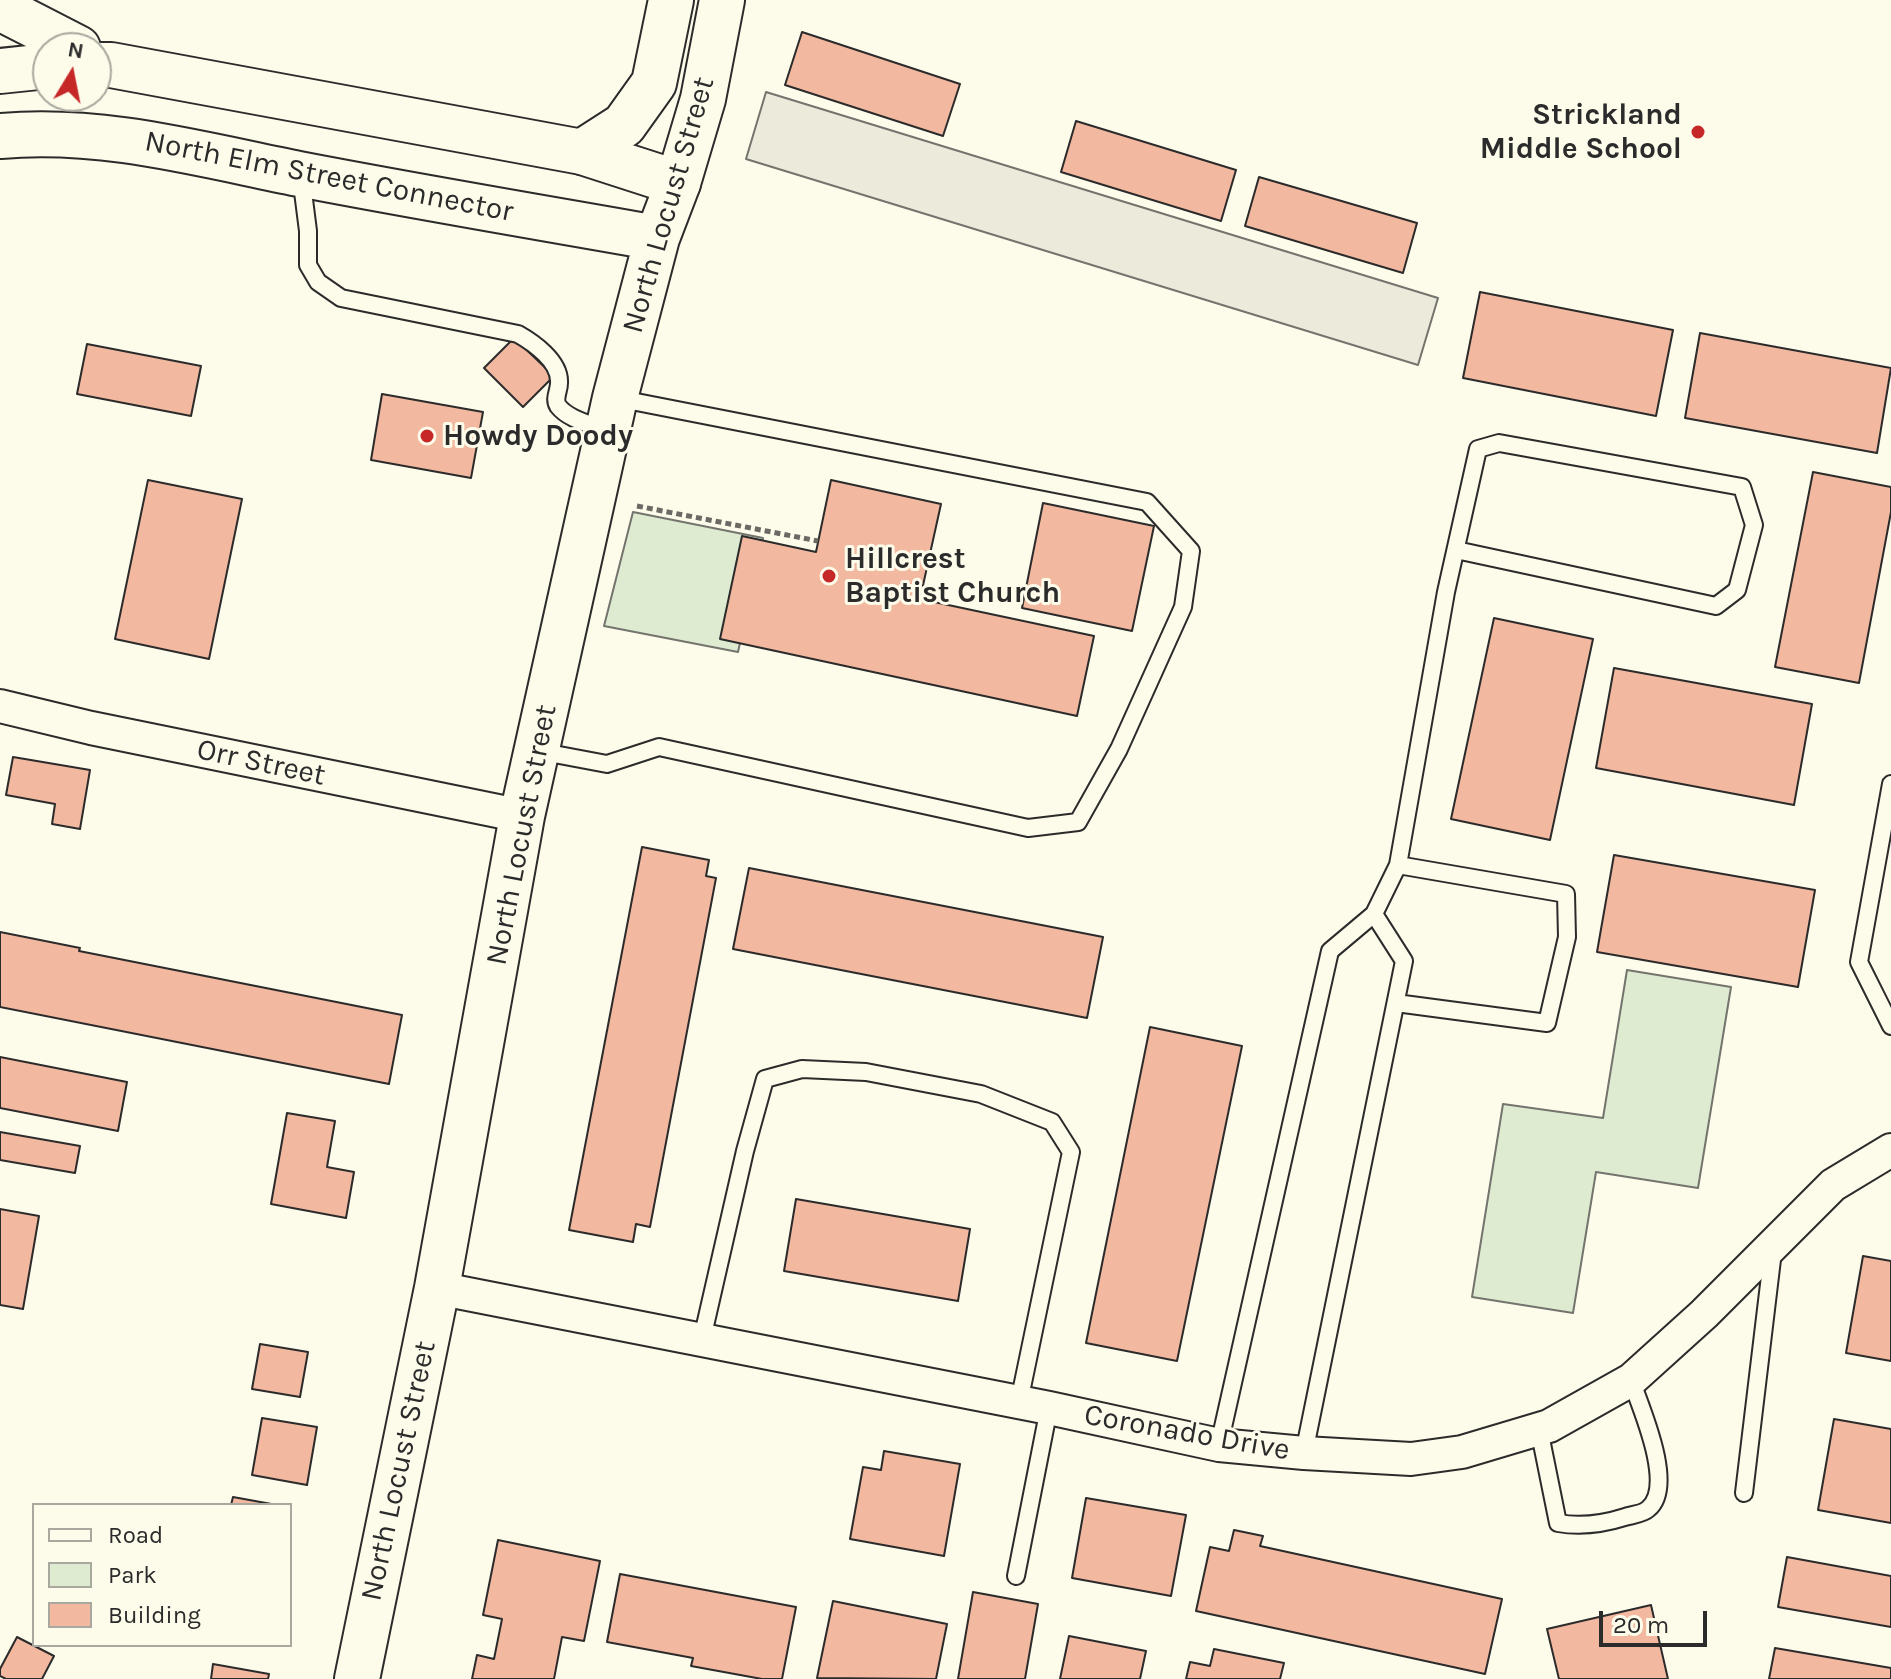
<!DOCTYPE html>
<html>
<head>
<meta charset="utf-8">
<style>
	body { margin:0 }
	#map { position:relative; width:1891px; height:1679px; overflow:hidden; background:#fdfbea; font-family:Karla,sans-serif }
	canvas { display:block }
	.legend { position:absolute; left:32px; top:1503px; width:260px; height:144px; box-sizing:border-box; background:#fdfbea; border:2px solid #a9a89e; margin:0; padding:10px 14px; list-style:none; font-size:24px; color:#2b2b2b }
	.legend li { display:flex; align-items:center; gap:16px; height:40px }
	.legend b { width:40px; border:2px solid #a9a89e }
	.north { position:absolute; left:32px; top:32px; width:80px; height:80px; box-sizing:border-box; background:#fdfbea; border:2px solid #a9a89e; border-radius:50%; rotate:10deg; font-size:22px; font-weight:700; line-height:32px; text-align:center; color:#2b2b2b }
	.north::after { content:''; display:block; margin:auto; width:28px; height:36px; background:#c62828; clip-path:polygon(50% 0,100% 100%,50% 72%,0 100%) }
	.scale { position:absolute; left:1599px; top:1611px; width:108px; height:36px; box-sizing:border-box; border:4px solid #2b2b2b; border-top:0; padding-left:10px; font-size:24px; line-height:28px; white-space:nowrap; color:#2b2b2b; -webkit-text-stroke:6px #fdfbea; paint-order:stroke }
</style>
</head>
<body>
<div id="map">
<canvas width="1891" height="1679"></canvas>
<ul class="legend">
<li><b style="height:10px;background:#fdfbea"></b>Road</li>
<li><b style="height:22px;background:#deebd1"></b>Park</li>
<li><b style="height:22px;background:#f2b8a0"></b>Building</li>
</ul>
<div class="north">N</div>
<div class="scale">20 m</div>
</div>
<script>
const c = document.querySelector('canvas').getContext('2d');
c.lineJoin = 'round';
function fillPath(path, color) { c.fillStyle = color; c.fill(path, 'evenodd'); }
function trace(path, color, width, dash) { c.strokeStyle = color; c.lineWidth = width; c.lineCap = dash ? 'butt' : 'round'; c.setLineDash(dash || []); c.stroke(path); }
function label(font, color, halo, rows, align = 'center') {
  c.font = font + ' Karla,sans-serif'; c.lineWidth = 6; c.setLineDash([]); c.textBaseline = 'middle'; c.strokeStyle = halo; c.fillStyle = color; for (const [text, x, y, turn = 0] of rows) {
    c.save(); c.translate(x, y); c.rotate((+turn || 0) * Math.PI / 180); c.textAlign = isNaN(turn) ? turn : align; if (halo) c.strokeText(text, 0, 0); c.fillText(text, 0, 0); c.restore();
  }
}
const green = new Path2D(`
	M633,512l130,26 -25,114 -134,-26z
	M1627,970l104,17 -33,201 -102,-16 -23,141 -101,-16 31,-193 100,14z`);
const parking = new Path2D(`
	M766,92l672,206 -20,67 -672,-206z`);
const building = new Path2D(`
	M802,32l158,52 -17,52 -158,-51z
	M1076,121l160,49 -15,51 -160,-49z
	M1259,177l158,46 -14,50 -158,-47z
	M1480,292l193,38 -17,86 -193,-38z
	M1700,333l191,35 -14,85 -192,-35z
	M514,338l40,38 -31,31 -39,-39z
	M87,344l114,22 -10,50 -114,-22z
	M382,394l101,18 -12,66 -100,-18z
	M1813,472l78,15v25l-32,171 -84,-16z
	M148,480l94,19 -33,160 -94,-20z
	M831,480l110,24 -21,95 174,37 -17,80 -357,-77 22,-103 74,16z
	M1043,503l111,23 -22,105 -110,-23z
	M1494,618l99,21 -43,201 -99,-21z
	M1614,668l198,36 -18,101 -198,-37z
	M13,757l77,13 -10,59 -28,-5 3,-20 -49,-9z
	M642,847l67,13 -3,16 10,2 -66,349 -14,-3 -3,18 -64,-12z
	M1614,855l201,35 -17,97 -201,-35z
	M749,868l354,69 -16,81 -354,-69z
	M0,932l80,16 -1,3 323,64 -13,69 -389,-77z
	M1150,1027l92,19 -65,315 -91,-18z
	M0,1057l127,25 -9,49 -118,-23z
	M287,1113l48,8 -8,46 27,5 -8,46 -75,-14z
	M0,1132l80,14 -5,27 -75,-13z
	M796,1199l174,30 -12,72 -174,-30z
	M0,1209l39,7 -16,93 -23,-4z
	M1863,1256l28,5v100l-45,-8z
	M260,1344l48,8 -8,45 -48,-8z
	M262,1418l55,9 -10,58 -55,-10z
	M1834,1419l57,10v94l-73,-13z
	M884,1451l76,13 -16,92 -94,-17 13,-72 18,3z
	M233,1497l44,8h-46z
	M1086,1498l100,17 -15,81 -99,-18z
	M1234,1530l29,6 -3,10 242,53 -17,75 -289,-63 14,-64 19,4z
	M498,1540l102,21 -16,80 -22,-4 -8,42h-82l5,-24 17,4 8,-40 -19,-4z
	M1787,1557l104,19v51l-113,-20z
	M620,1574l176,33 -14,72h-20l-71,-13 2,-8 -86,-16z
	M973,1592l65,12 -13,75h-67z
	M833,1601l114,23 -11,55 -119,-1z
	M1651,1605l17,74h-109l-12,-50z
	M1069,1636l77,15 -6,28h-80z
	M17,1637l37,19 -12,23h-36l-6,-3v-7z
	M1775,1648l116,20v11h-122z
	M1214,1649l70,14 -4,16h-94l4,-17 20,4z
	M213,1664l56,10 -1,5h-57z`);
const path = new Path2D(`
	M637,506l181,35`);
const lane = new Path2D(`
	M301,176l7,55v34l10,17 23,16 177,36c16,9 41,27 41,47 1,9 -6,17 -1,25 10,13 32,18 46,24
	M538,751l69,13 52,-17 369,81 50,-6 41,-73 64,-142 8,-56 -44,-49 -531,-104
	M1891,784l-32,178 32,64
	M1396,1003l151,20 20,-86 -1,-43 -168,-29
	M702,1339l43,-188 20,-72 37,-10 64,3 115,22 71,28 19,30 -52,250
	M1539,1429l19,94c23,4 45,1 67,-6 6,-2 18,-3 23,-8 28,-22 -7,-101 -17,-129
	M1219,1445l111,-494 44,-37
	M1304,1453l100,-492 -30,-47 24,-49 48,-273 32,-143 21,-6 243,44 12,38 -17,65 -21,16 -260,-56
	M1744,1493l29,-242
	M1016,1576l33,-168`);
const street = new Path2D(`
	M0,706l91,22 431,88
	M437,1288l612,120 170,37 85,8 107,6 51,-7 87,-26 82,-46 73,-66 129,-129 58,-35`);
const secondary = new Path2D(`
	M582,152l42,-27 30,-42 17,-83
	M678,183l25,-84 19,-99`);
const primary = new Path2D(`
	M0,8l78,40
	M96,65h15l471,87 96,31 -21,55 -42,160 -93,418 -85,472 -80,391
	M0,71l48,-5
	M0,136c103,-9 199,18 299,38 119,23 239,43 358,64`);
const markers = [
	[1698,132,8,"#c62828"],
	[427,436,8,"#c62828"],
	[829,576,8,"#c62828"]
];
const poiNames = [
	["Strickland",1682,115,"right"],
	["Middle School",1682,149,"right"],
	["Howdy Doody",443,436],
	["Hillcrest",845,559],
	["Baptist Church",845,593]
];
const streetNames = [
	["North Elm Street Connector",329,177,11],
	["North Locust Street",669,205,-74],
	["Orr Street",261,763,12],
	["North Locust Street",522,835,-79],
	["Coronado Drive",1187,1433,10],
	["North Locust Street",399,1471,-78]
];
fillPath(green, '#deebd1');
trace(green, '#74746e', 2);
fillPath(parking, '#eceadb');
trace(parking, '#74746e', 2);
fillPath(building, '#f2b8a0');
trace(building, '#2b2b2b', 2);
trace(lane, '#2b2b2b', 20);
trace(street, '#2b2b2b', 36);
trace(secondary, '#2b2b2b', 48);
trace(primary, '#2b2b2b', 48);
trace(path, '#6a6964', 5, [6, 4]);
trace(lane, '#fdfbea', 16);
trace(street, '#fdfbea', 32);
trace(secondary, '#fdfbea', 44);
trace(primary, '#fdfbea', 44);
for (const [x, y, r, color] of markers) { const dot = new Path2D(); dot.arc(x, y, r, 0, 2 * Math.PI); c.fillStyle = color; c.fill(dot); trace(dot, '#fdfbea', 3); }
label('bold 30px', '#2b2b2b', '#fdfbea', poiNames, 'left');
label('30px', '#2b2b2b', '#fdfbea', streetNames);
</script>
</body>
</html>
